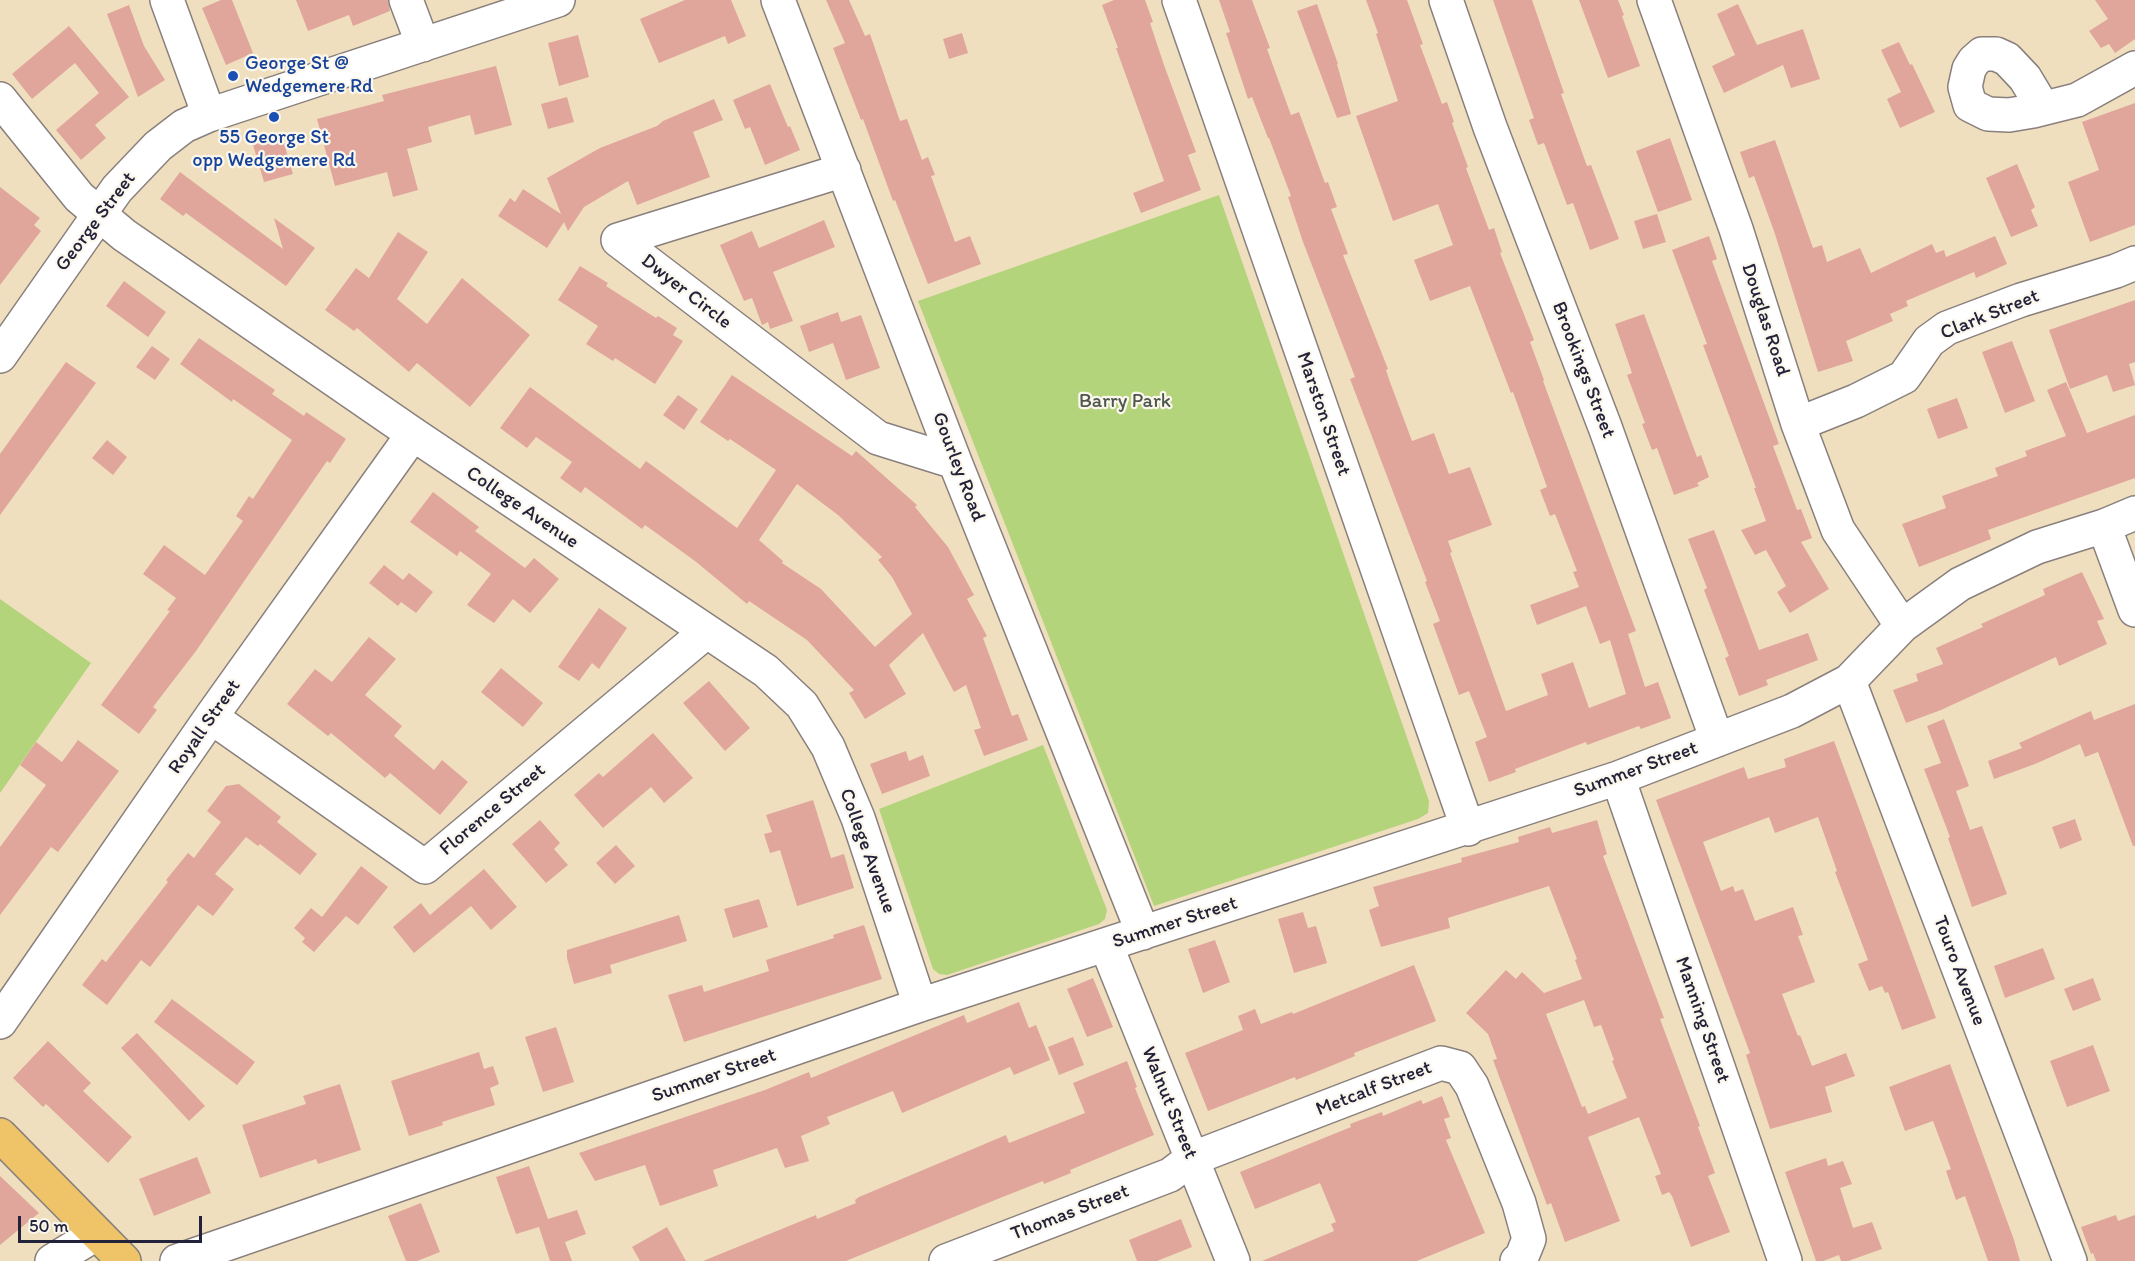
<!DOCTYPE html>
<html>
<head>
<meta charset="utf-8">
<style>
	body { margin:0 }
	#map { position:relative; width:2135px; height:1261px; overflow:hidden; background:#f0dfbf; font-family:Itim,sans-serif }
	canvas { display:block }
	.scale { position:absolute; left:18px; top:1216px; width:184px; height:27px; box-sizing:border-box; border:3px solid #22223b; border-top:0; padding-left:8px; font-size:18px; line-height:21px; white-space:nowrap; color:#22223b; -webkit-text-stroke:4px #fbf7ec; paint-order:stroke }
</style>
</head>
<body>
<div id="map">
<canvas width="2135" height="1261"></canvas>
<div class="scale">50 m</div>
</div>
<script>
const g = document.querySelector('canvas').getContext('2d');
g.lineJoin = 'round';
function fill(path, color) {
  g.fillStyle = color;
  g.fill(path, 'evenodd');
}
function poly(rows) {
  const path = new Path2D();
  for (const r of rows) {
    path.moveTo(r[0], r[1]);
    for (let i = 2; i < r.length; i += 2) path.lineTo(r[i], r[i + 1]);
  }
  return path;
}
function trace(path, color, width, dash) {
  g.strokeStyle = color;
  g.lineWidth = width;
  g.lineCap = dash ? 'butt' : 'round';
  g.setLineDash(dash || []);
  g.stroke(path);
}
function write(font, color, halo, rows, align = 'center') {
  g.font = font + ' Itim,sans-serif';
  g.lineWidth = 4.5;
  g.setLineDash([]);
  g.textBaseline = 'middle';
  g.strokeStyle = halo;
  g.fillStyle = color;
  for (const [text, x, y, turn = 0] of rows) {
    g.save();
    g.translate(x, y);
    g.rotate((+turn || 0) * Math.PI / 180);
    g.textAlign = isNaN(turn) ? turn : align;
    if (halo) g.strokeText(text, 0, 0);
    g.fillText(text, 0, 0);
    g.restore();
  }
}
const green = poly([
	[1219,195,1429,801,1428,813,1418,819,1154,906,918,301],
	[0,599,91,663,0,793],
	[1043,745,1107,910,1105,919,1099,924,947,975,939,974,933,969,879,809]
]);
const building = poly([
	[221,0,232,0,253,53,226,65,202,8],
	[296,0,388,0,390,11,353,26,349,15,308,31],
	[685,0,731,0,746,36,728,44,725,36,659,63,640,19],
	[826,0,849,0,865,36,870,34,900,121,907,119,922,160,928,157,935,175,931,176,955,242,970,236,981,264,928,284,895,200,893,201,863,119,861,120,833,48,845,43],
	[1114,0,1145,0,1153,22,1150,23,1164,65,1196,152,1188,155,1201,190,1141,213,1133,193,1164,181,1116,48,1118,48,1102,5],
	[1219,0,1252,0,1270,48,1267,49,1291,115,1299,112,1325,183,1328,182,1337,207,1331,209,1348,254,1343,255,1388,369,1386,370,1390,382,1412,441,1434,433,1449,474,1470,467,1492,525,1448,541,1452,552,1450,553,1506,711,1548,695,1541,674,1573,662,1589,708,1626,694,1610,640,1600,644,1586,606,1537,625,1530,605,1579,587,1573,572,1577,571,1555,514,1550,516,1540,490,1547,487,1513,392,1511,393,1470,286,1430,301,1414,260,1453,245,1438,204,1393,221,1356,116,1398,101,1376,34,1378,33,1366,0,1407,0,1423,44,1420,45,1442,104,1447,102,1454,122,1452,123,1468,167,1466,168,1489,230,1494,228,1502,252,1500,253,1534,340,1530,342,1544,380,1543,381,1636,631,1628,634,1645,687,1658,682,1671,718,1641,729,1639,726,1587,745,1586,742,1515,769,1516,772,1489,782,1475,742,1487,737,1469,691,1459,695,1433,624,1440,621,1425,582,1427,581,1350,379,1355,377,1303,242,1288,197,1291,196,1269,138,1268,138,1252,97,1248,99,1226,33,1230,32],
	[1493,0,1532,0,1564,93,1561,94,1587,166,1591,165,1619,239,1590,250,1573,203,1567,205,1544,143,1538,145,1529,120,1534,118],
	[1579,0,1618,0,1624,15,1622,16,1640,66,1608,78],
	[2095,0,2135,0,2135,39,2115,53,2109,44,2101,48,2089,31,2108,19],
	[1317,4,1338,64,1337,64,1351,114,1337,118,1297,11],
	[1738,4,1757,45,1803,29,1820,79,1791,88,1783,65,1724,93,1712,66,1735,55,1717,14],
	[129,5,144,46,165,80,138,97,107,14],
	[69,26,129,97,95,125,106,138,81,160,56,130,99,93,75,63,32,99,12,74],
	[962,33,968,53,949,59,943,39],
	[578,35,589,77,559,86,548,43],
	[1899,42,1910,65,1912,64,1935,112,1900,128,1887,99,1901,92,1881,50],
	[496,66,512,125,475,135,470,115,428,127,432,142,407,149,418,190,393,197,387,172,335,186,317,119,384,101,382,95],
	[770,84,788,127,790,126,800,150,765,165,750,127,745,129,733,100],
	[567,97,574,122,548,129,541,104],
	[714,99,723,120,693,132,710,177,637,205,628,181,584,207,568,231,564,222,547,248,498,216,510,198,515,202,523,189,561,214,547,178,600,148,657,126,663,121],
	[2135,103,2135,225,2090,242,2068,182,2099,170,2082,122],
	[282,136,293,174,264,182,253,145],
	[1670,138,1692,200,1658,212,1636,151],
	[1775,140,1813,248,1822,245,1827,262,1860,248,1871,273,1932,244,1936,253,1944,250,1946,257,1995,236,2007,264,1976,278,1974,272,1906,301,1908,306,1890,314,1893,321,1846,341,1853,361,1818,372,1775,234,1754,176,1749,178,1740,152],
	[2017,164,2035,207,2031,210,2038,226,2011,237,1986,178],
	[180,172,283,249,274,218,315,248,286,286,186,213,183,216,160,199],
	[0,187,40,218,34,225,41,231,0,285],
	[1657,214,1666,242,1643,249,1634,221],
	[824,220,835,247,773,272,793,321,770,329,768,322,762,325,752,298,744,301,720,245,752,231,759,248],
	[398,232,428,252,397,299,427,324,462,278,530,335,470,407,417,363,409,372,357,328,354,331,325,310,356,268,369,278],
	[1709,236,1717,259,1712,261,1779,444,1773,446,1797,510,1801,509,1812,538,1801,542,1829,589,1790,613,1777,592,1786,586,1766,550,1755,555,1741,530,1766,521,1754,488,1756,488,1703,345,1707,344,1672,250],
	[580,266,608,283,606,286,656,318,658,316,677,328,673,335,683,341,655,384,615,358,613,361,586,344,598,326,558,300],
	[124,281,166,312,148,337,106,306],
	[2135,300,2135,362,2129,364,2135,385,2113,392,2107,375,2070,389,2049,330],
	[838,312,841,322,861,315,880,368,846,380,833,343,809,352,800,326],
	[1644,314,1697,457,1701,455,1709,477,1697,483,1699,486,1674,495,1657,448,1652,450,1642,424,1645,423,1627,375,1632,373,1615,324],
	[199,338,275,390,272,394,304,416,306,412,346,439,330,463,327,461,196,651,153,707,157,710,139,734,101,705,170,611,167,610,176,598,143,574,164,545,205,575,243,521,236,516,249,496,253,499,292,440,233,399,232,402,180,364],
	[2012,341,2035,401,2005,413,1982,352],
	[152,346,170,359,155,380,136,367],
	[66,362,96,383,0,515,0,454],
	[732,375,852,456,856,451,917,505,915,507,948,547,974,595,967,599,987,636,983,638,1012,716,1018,714,1028,740,984,756,974,730,981,728,966,685,954,692,923,633,889,665,906,694,865,719,849,693,854,690,807,640,749,601,747,604,695,561,645,525,642,529,585,487,581,493,560,478,572,462,536,437,527,448,500,428,530,387,640,469,646,461,737,528,776,470,730,439,728,441,700,422],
	[797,484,838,515,882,557,878,560,892,577,912,614,875,647,821,589,782,563,783,561,759,540],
	[2066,382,2087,433,2135,415,2135,478,1988,530,1991,539,1919,567,1902,524,1946,508,1942,496,1998,476,1995,468,2027,456,2025,451,2066,436,2047,390],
	[678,395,698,409,684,430,663,415],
	[1957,398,1968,428,1938,439,1927,409],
	[107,440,127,457,113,475,92,458],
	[433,492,479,527,475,531,525,568,534,558,559,579,530,613,513,599,494,623,467,605,491,574,460,551,457,556,410,522],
	[1714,530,1759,650,1808,633,1818,660,1766,680,1768,685,1739,696,1725,658,1729,656,1704,590,1707,588,1688,539],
	[384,565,403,580,409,573,433,592,416,613,401,602,398,606,369,583],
	[2082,572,2104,619,2097,621,2107,644,2059,666,2056,657,1941,710,1906,723,1893,690,1918,681,1916,674,1943,664,1936,648,1983,627,1981,624,2045,595,2043,589],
	[599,608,627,628,599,669,592,663,579,681,558,667],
	[369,637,396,659,365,695,402,726,394,736,434,770,442,760,468,782,440,815,390,773,385,778,331,733,328,736,287,704,315,669,332,682],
	[501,668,543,703,523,727,481,692],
	[709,681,750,728,725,751,683,703],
	[2135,704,2135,846,2133,846,2098,752,2085,757,2080,744,2035,764,1994,779,1988,761,2022,748,2019,743,2091,711,2094,720],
	[1944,719,1969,786,1956,791,1970,830,1982,826,2007,894,1972,907,1948,838,1950,837,1924,769,1941,763,1927,726],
	[653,733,693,778,664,803,651,787,603,828,574,795,599,773,603,777],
	[78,740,119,771,58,852,51,847,0,915,0,847,46,785,20,765,36,742,62,762],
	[1834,741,1936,1018,1902,1030,1888,992,1885,993,1882,986,1869,991,1858,964,1868,960,1835,872,1837,871,1818,817,1775,833,1769,817,1703,842,1721,891,1733,886,1735,892,1743,889,1755,921,1793,907,1803,935,1798,936,1815,982,1782,994,1798,1036,1800,1035,1812,1066,1846,1053,1855,1076,1825,1087,1832,1112,1770,1129,1746,1055,1750,1053,1656,800,1744,767,1748,779,1786,767,1784,759],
	[906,751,909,761,923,755,930,776,882,794,870,764],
	[239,784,281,817,277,822,317,854,300,875,260,844,258,846,246,837,215,874,234,889,213,916,198,905,150,967,141,960,107,1005,82,985,102,959,106,962,168,882,166,880,188,853,194,858,221,822,207,811,226,786],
	[813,800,831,858,844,854,854,888,797,906,780,850,770,853,764,834,772,832,766,815],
	[2075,819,2082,840,2060,849,2052,827],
	[540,820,560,843,554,849,568,865,546,883,512,844],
	[1597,820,1607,854,1603,856,1664,1018,1660,1019,1700,1126,1698,1127,1715,1173,1708,1176,1730,1232,1691,1247,1672,1196,1669,1192,1662,1195,1655,1176,1661,1174,1639,1117,1588,1137,1620,1221,1565,1242,1551,1203,1547,1205,1493,1060,1497,1059,1488,1034,1466,1013,1506,970,1516,979,1522,972,1544,993,1582,979,1575,960,1577,959,1549,886,1448,918,1450,928,1381,947,1369,910,1379,906,1373,887,1462,862,1461,858,1519,842,1518,837,1550,827,1552,833],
	[1584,1000,1594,1027,1601,1025,1614,1060,1612,1061,1627,1098,1588,1114,1585,1106,1582,1107,1546,1014],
	[616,845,635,866,615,884,596,863],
	[361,866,388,887,358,925,346,916,314,952,302,942,305,938,294,928,311,908,322,917],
	[484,869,517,907,491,930,471,906,414,953,393,927,421,903,430,915],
	[759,899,768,927,733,938,724,909],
	[1303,912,1308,928,1316,926,1327,963,1294,973,1278,919],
	[679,915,687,941,610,965,612,973,574,984,567,958,567,950],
	[864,925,882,979,684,1042,668,995,702,985,704,992,769,971,766,960,834,938,833,935],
	[1215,940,1230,982,1203,993,1188,949],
	[2043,948,2055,979,2005,998,1994,966],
	[1414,965,1436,1021,1354,1053,1355,1056,1326,1068,1296,1080,1295,1077,1208,1111,1185,1053,1243,1030,1238,1016,1255,1009,1261,1024,1292,1012,1293,1014],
	[1093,978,1113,1027,1087,1037,1067,989],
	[2093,978,2101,1000,2073,1011,2064,989],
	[172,999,255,1062,237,1085,154,1022],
	[1019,1002,1029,1028,1036,1025,1050,1060,1014,1075,1010,1067,902,1113,893,1091,827,1117,830,1124,801,1136,809,1161,785,1168,777,1148,713,1170,718,1186,660,1206,645,1165,595,1181,579,1153,765,1090,809,1072,811,1078,964,1015,967,1023],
	[556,1027,574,1082,543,1092,525,1037],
	[137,1033,205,1106,189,1121,121,1048],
	[1073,1037,1084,1065,1059,1075,1048,1047],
	[48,1041,91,1083,83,1091,132,1137,108,1163,46,1104,43,1107,13,1078],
	[2093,1045,2110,1091,2067,1107,2050,1061],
	[479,1052,484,1069,493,1066,499,1084,490,1088,495,1105,442,1122,443,1125,409,1136,391,1081],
	[1127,1061,1137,1087,1135,1088,1154,1135,1070,1170,1071,1173,1044,1184,1043,1181,1000,1198,846,1261,703,1261,816,1215,817,1219,856,1203,855,1200,859,1197,1006,1135,1009,1143,1085,1113,1073,1083],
	[1950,1064,2014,1240,2020,1261,1988,1261,1965,1196,1956,1200,1946,1171,1951,1169,1933,1121,1905,1131,1889,1087],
	[340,1084,361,1150,318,1164,316,1159,260,1178,242,1125,306,1104,303,1096],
	[1442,1096,1450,1117,1444,1119,1451,1138,1446,1140,1485,1233,1417,1261,1262,1261,1334,1231,1331,1224,1336,1222,1320,1183,1255,1209,1240,1172,1351,1127,1350,1124,1382,1112,1383,1116,1421,1100,1423,1104],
	[197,1157,211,1193,154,1216,139,1179],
	[1826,1158,1828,1166,1843,1161,1852,1184,1840,1188,1853,1228,1872,1222,1882,1249,1848,1261,1841,1261,1839,1255,1823,1261,1816,1261,1785,1172],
	[529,1166,548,1219,577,1210,586,1234,565,1242,572,1261,550,1261,539,1227,516,1234,496,1177],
	[0,1176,39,1213,0,1245],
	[421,1203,440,1252,417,1261,406,1261,388,1216],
	[2116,1215,2118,1221,2135,1215,2135,1261,2096,1261,2093,1253,2091,1254,2081,1227],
	[1181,1219,1192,1247,1157,1261,1137,1261,1129,1240],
	[667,1227,686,1261,640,1261,632,1247]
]);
const minor = poly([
	[167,0,209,115],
	[406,0,423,45],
	[778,0,955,462,1143,933],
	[1179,0,1468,829],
	[1446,0,1490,127,1605,427,1717,740],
	[1654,0,1736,229,1798,424,1838,530,1902,626],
	[0,99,79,197,124,235,413,434,766,671,802,705,828,747,858,818,920,1005],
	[2043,108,2025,78,2007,59,1996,54,1982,54,1974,61,1969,69,1965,87,1970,105,1988,114,2009,115,2033,111,2077,100,2135,68],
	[844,170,618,240,878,438,955,462],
	[0,356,117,189,158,146,184,126,209,115,558,0],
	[1798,424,1856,401,1904,377,1929,341,1947,328,2021,300,2116,271,2135,263],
	[2104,526,2135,610],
	[1849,681,2070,1261],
	[211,717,425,867,706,632],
	[1618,778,1785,1261],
	[1106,945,1233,1261],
	[0,1022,211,717,413,434],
	[52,1261,96,1234],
	[177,1261,920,1005,1618,778,1792,711,1849,681,1902,626,1960,584,2037,547,2104,526,2135,513],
	[946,1261,1170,1175,1191,1159,1441,1063,1460,1068,1472,1086,1519,1203,1529,1239,1521,1259,1517,1261]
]);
const major = poly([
	[0,1135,124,1261]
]);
const markers = [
	[233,76,6,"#1a4fb4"],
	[274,117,6,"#1a4fb4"]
];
const transitNames = [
	["George St @",245,64],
	["Wedgemere Rd",245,87],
	["55 George St",274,138,"center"],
	["opp Wedgemere Rd",274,161,"center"]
];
const streetNames = [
	["George Street",96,222,-53],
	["Dwyer Circle",686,292,38],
	["Clark Street",1990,315,-22],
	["Douglas Road",1765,320,72],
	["Brookings Street",1583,370,69],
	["Marston Street",1323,414,71],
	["Gourley Road",958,467,69],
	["College Avenue",522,508,34],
	["Royall Street",205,727,-55],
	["Summer Street",1636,770,-20],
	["Florence Street",493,810,-40],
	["College Avenue",867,851,70],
	["Summer Street",1175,923,-18],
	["Touro Avenue",1959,971,69],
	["Manning Street",1702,1020,71],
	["Summer Street",714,1076,-19],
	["Metcalf Street",1374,1089,-21],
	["Walnut Street",1169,1103,68],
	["Thomas Street",1070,1213,-21]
];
const parkNames = [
	["Barry Park",1125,402]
];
fill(green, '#b3d47b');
fill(building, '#e0a69b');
trace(minor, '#89807d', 36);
trace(major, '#89807d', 36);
trace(minor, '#fff', 33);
trace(major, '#efc469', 33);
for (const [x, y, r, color] of markers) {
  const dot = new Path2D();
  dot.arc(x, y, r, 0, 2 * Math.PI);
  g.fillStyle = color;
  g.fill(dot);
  trace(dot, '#fbf7ec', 2);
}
write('20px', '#164399', '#fbf7ec', transitNames, 'left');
write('20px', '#22223b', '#fbf7ec', streetNames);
write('20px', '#4e574e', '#fbf7ec', parkNames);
</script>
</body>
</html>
